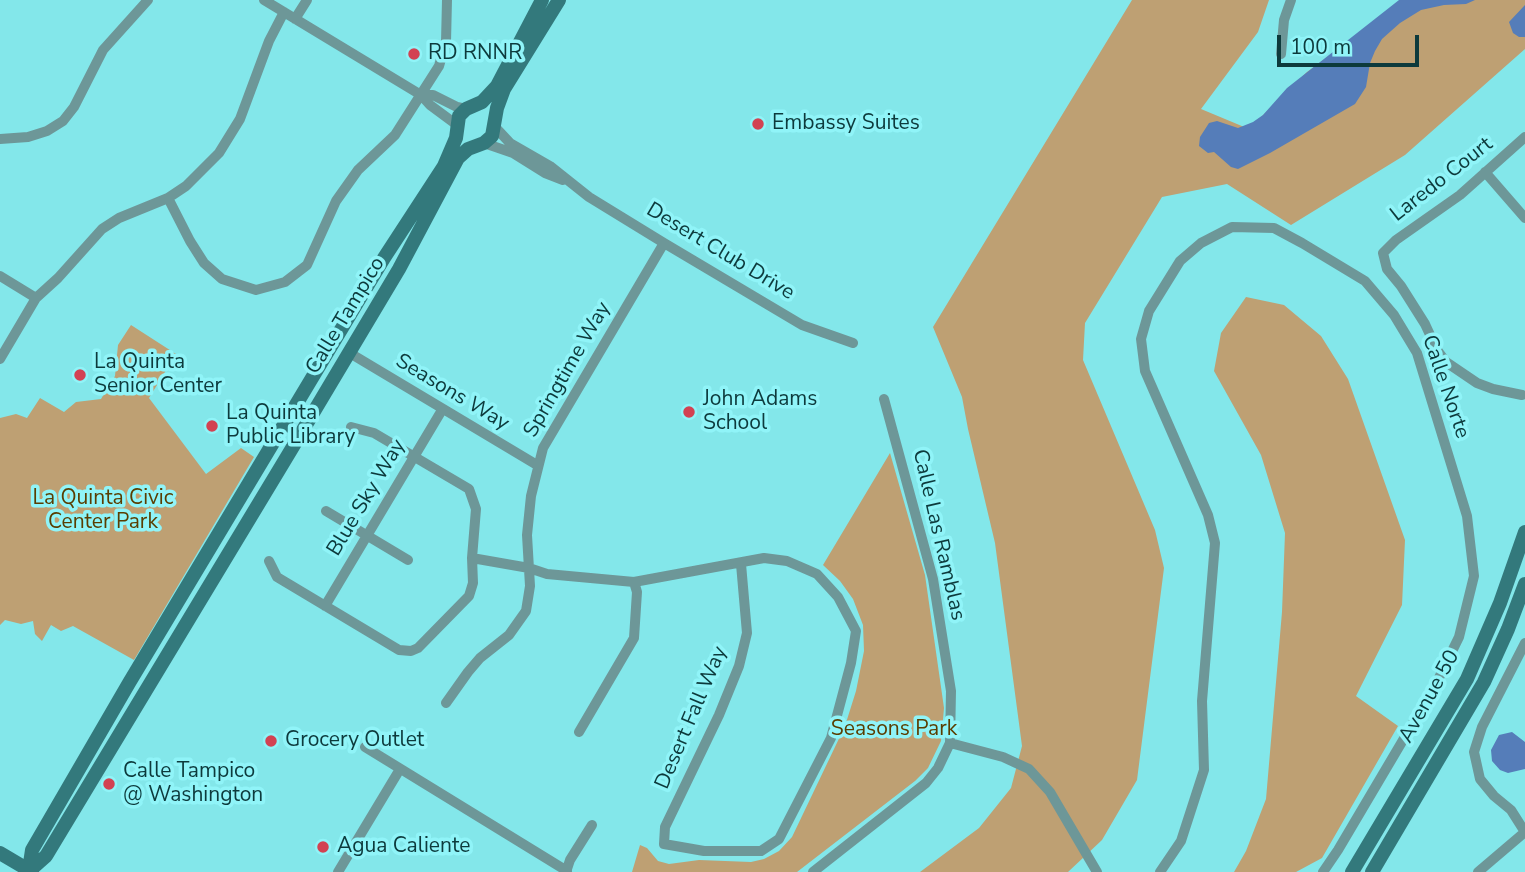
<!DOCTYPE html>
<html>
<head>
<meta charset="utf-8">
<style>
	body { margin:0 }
	#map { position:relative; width:1525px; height:872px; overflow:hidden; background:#83e7ea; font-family:"Nunito Sans",sans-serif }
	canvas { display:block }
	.scale { position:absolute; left:1277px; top:35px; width:142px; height:32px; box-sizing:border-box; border:4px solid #0d3a3c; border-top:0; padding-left:9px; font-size:21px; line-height:24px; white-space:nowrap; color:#0d3a3c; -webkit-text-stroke:5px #90f4f8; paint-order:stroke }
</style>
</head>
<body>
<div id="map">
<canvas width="1525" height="872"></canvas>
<div class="scale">100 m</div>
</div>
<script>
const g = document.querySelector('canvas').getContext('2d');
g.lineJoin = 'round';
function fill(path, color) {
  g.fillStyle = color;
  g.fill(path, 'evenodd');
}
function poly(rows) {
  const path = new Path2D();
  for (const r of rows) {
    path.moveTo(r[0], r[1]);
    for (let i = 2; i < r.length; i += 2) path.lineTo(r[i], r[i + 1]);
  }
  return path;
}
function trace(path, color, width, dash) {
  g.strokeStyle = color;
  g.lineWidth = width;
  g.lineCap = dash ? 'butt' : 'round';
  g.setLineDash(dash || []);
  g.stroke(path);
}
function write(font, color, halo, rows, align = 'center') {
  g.font = font + ' "Nunito Sans",sans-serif';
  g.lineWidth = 7;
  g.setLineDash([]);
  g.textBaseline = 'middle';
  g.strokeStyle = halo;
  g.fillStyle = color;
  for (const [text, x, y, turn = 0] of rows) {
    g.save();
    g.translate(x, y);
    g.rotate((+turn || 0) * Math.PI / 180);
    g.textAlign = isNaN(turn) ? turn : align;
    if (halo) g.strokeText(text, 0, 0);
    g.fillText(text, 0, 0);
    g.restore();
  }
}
const green = poly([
	[1132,0,1269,0,1258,32,1201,109,1249,129,1307,72,1405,0,1525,0,1525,49,1405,155,1291,225,1227,184,1162,197,1085,323,1083,360,1155,530,1164,568,1137,780,1102,840,1068,872,920,872,979,828,1011,788,1022,746,995,543,968,429,962,397,933,327],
	[1246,297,1284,305,1321,336,1348,379,1405,540,1402,605,1356,696,1398,726,1322,858,1296,872,1234,872,1246,851,1266,799,1282,612,1285,533,1261,455,1214,371,1221,333],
	[131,325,176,354,149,398,206,474,241,448,254,457,134,660,73,626,61,631,51,625,42,641,35,634,33,621,21,624,5,620,0,625,0,418,16,414,27,418,40,398,64,412,76,402,101,399,115,376,118,345],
	[890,453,925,575,944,708,941,741,928,768,915,781,797,872,632,872,640,845,647,848,658,861,669,864,699,860,751,862,764,859,779,851,792,837,845,726,856,691,864,651,863,625,853,599,840,581,823,565]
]);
const water = poly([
	[1399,0,1475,0,1466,4,1444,5,1421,10,1400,23,1382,39,1375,51,1370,63,1366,87,1355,104,1270,153,1238,169,1231,167,1214,152,1208,153,1199,146,1200,137,1209,123,1217,121,1238,128,1253,122,1263,115,1287,88],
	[1525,5,1525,37,1519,37,1513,33,1509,22],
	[1512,732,1525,742,1525,769,1508,773,1500,770,1492,761,1491,750,1499,735]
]);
const street = poly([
	[264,0,421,95,430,105,457,125],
	[295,19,307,0],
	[1281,54,1284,20,1291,0],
	[421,95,433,95,457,107,466,109],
	[495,127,510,143,550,166,589,197,664,243,802,325,853,343],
	[0,139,28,137,47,131,63,121,74,107,103,50,148,0],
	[484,143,513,153,545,173,563,180],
	[1485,172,1525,218],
	[168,198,190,241,204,263,222,279,256,290,285,282,307,265,336,201,358,170,395,135,439,66,446,42,447,0],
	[0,276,36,298],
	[348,352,537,465],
	[0,359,36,298,58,278,102,229,119,218,168,198,186,186,219,153,240,119,269,41,284,12],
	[1522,395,1493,389,1477,383,1446,362,1437,350,1425,324,1401,286,1387,269,1383,253,1396,240,1460,195,1525,137],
	[326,511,408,560],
	[472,558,529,568,547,574,634,582,764,558,787,561,817,574,838,597,856,631,851,663,831,738,779,839,761,851,704,851,664,844,665,827,719,715,739,666,747,633,741,564],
	[269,561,277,577,399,650,411,651,418,648,469,596,473,583,472,558,476,509,469,489,374,433,351,427],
	[325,606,442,410],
	[446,703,468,672,480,658,509,635,526,611,530,586,527,535,531,496,543,448,664,243],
	[579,732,634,638,637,592,634,582],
	[950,743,1003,757,1029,769,1050,792,1097,872],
	[365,747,567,871],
	[1525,832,1511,810,1494,796,1480,779,1474,752,1482,727,1525,643],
	[338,872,400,769],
	[566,872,570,860,592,825],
	[813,872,926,783,938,768,950,743,951,691,933,579,884,399],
	[1160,872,1181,841,1204,770,1202,701,1215,543,1208,515,1145,371,1141,339,1149,311,1180,261,1201,243,1232,227,1274,228,1302,243,1365,281,1394,315,1417,353,1467,516,1474,576,1459,637,1435,686,1338,850,1323,872],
	[1478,872,1525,832]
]);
const secondary = poly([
	[0,853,32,872],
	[29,870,32,850,129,683,384,258,444,166,456,138,459,116,466,109,482,102,497,86,542,0],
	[28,872,46,856,291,450,399,269,458,158,468,149,484,143,492,136,497,108,504,89,559,0],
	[1352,872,1467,679,1500,603,1525,532],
	[1372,872,1484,682,1508,629,1525,584]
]);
const markers = [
	[414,54,7,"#d24252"],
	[758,124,7,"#d24252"],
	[80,375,7,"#d24252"],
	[689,412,7,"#d24252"],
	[212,426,7,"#d24252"],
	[271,741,7,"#d24252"],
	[109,784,7,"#d24252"],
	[323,847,7,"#d24252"]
];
const poiNames = [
	["RD RNNR",428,54],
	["Embassy Suites",772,124],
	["La Quinta",94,363],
	["Senior Center",94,387],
	["John Adams",703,400],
	["School",703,424],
	["La Quinta",226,414],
	["Public Library",226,438],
	["Grocery Outlet",285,741],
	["Calle Tampico",123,772],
	["@ Washington",123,796],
	["Agua Caliente",337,847]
];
const streetNames = [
	["Laredo Court",1442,180,-38],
	["Desert Club Drive",720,252,31],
	["Calle Tampico",346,316,-59],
	["Springtime Way",568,370,-60],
	["Calle Norte",1445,387,71],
	["Seasons Way",452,393,31],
	["Blue Sky Way",367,498,-59],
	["Calle Las Ramblas",938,535,77],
	["Avenue 50",1430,697,-61],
	["Desert Fall Way",692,718,-67]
];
const parkNames = [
	["La Quinta Civic",103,499],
	["Center Park",103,523],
	["Seasons Park",894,730]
];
fill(green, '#bea073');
fill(water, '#557db9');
trace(street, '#6d9798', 10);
trace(secondary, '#33797c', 14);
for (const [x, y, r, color] of markers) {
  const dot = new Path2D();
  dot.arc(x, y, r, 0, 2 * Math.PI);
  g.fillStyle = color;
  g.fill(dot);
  trace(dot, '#90f4f8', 2.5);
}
write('21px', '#0d3a3c', '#90f4f8', poiNames, 'left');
write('21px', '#0d3a3c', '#90f4f8', streetNames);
write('21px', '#5a3d01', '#90f4f8', parkNames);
</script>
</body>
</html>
